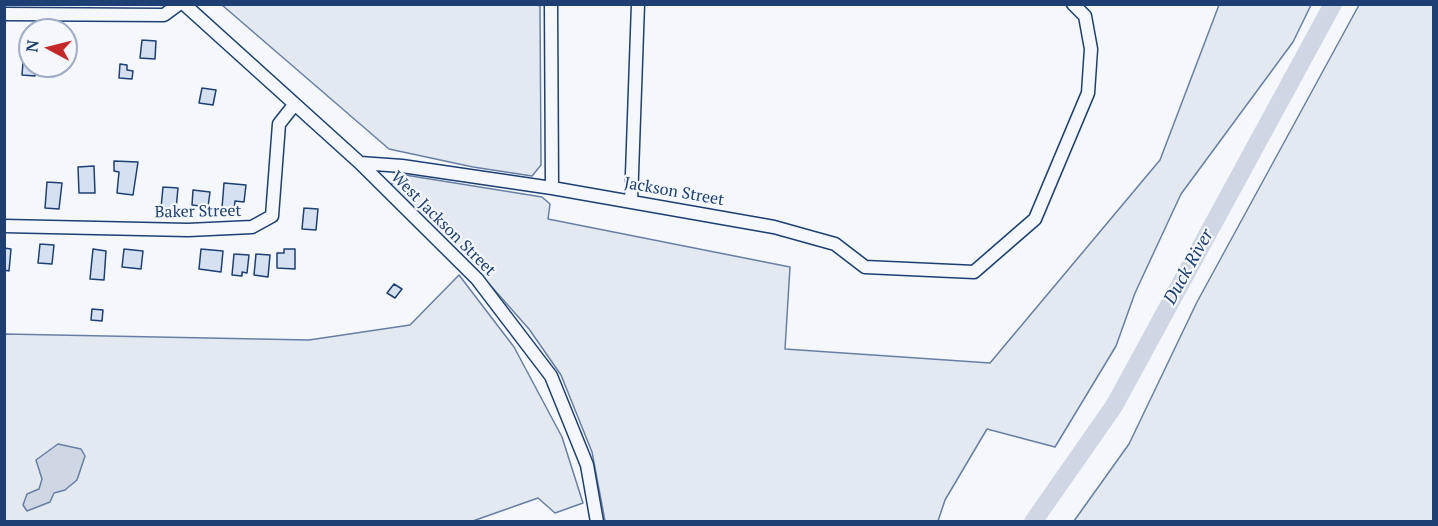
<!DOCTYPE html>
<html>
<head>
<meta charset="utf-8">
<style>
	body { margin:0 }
	#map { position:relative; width:1438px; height:526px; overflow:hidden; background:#f4f7fb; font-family:"PT Serif",serif }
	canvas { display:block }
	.frame { position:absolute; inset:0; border:6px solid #1d3f73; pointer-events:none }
	.north { position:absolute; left:18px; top:18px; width:60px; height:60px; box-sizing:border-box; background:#f4f7fb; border:2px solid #9eadc5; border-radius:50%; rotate:277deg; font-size:16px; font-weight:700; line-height:24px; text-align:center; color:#1d3f73 }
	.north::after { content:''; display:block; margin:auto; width:21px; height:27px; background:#c62828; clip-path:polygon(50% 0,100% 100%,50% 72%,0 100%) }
</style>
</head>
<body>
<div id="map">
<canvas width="1438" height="526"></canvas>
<div class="frame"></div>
<div class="north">N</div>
</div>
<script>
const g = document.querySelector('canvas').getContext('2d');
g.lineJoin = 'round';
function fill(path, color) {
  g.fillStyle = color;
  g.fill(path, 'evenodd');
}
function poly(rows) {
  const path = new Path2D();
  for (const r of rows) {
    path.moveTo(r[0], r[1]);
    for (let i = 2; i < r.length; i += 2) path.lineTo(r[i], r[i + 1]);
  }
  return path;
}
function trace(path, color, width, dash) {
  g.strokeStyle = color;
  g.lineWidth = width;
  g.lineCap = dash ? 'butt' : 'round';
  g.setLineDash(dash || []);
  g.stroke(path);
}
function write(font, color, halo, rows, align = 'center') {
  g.font = font + ' "PT Serif",serif';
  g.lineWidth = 4.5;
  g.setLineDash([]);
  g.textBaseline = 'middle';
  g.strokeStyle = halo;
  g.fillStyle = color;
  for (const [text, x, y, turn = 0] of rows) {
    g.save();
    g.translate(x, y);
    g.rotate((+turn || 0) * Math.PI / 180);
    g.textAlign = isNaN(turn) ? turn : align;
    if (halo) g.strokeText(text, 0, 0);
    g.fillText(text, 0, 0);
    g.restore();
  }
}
const green = poly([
	[533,4,540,6,541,165,532,176,473,167,389,149,222,5,533,4],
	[1219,5,1311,5,1293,42,1181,194,1135,293,1116,346,1055,447,987,429,945,500,938,521,605,521,592,452,561,375,529,329,483,277,391,186,395,176,405,175,542,197,550,204,548,219,790,267,785,349,990,363,1160,160,1219,5],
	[1359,5,1433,5,1433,521,1074,521,1129,444,1197,302,1359,5],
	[459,275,514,347,562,437,583,503,555,513,538,498,470,522,5,522,5,334,309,340,410,325,459,275]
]);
const water = poly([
	[58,444,81,449,85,456,77,480,65,490,54,493,50,502,27,511,23,505,27,494,39,489,42,479,36,460,58,444]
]);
const river = poly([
	[1033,522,1114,406,1333,4]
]);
const building = poly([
	[142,40,156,41,155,59,140,58,142,40],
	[24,49,30,50,30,66,36,66,35,76,22,75,24,49],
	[120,64,127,65,127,70,133,71,132,79,119,78,120,64],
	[202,88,216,90,213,105,199,103,202,88],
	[114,161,138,162,133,195,117,193,119,172,114,171,114,161],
	[94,166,95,193,79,193,78,167,94,166],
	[47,182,62,183,59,209,45,208,47,182],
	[224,183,246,185,244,202,235,201,234,210,222,208,224,183],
	[163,187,178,188,176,209,161,208,163,187],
	[193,190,210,192,208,207,192,205,193,190],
	[304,208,318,209,316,230,302,229,304,208],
	[40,244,54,245,52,264,38,263,40,244],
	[4,248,11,249,9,271,4,270,4,248],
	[93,249,106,251,104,280,90,279,93,249],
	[124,249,143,251,141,269,122,267,124,249],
	[201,249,223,251,221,272,199,269,201,249],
	[284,249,295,249,295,269,277,268,277,253,284,253,284,249],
	[234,254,249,255,247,273,242,272,242,276,232,275,234,254],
	[256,254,270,255,268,277,254,275,256,254],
	[394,284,402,289,395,298,387,293,394,284],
	[92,309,103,310,102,321,91,320,92,309]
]);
const minor = poly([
	[184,4,360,163,477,279,551,376,587,465,597,522],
	[551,4,552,188],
	[4,14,164,15,179,4],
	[360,163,402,166,552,188,774,227,835,244,865,267,974,272,1035,219,1088,93,1091,49,1085,16,1073,4],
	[631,202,638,4],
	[4,226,188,230,252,227,272,216,279,124,294,105]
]);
const streetNames = [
	["Jackson Street",674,192,10],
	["Baker Street",198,212,-1],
	["West Jackson Street",443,224,45]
];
const waterNames = [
	["Duck River",1189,267,-61]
];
fill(green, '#e3e9f0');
trace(green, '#687fa3', 1.5);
fill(water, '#cfd7e4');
trace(water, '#687fa3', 1.5);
trace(river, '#cfd7e4', 18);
fill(building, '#d5e0f0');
trace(building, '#1d3f73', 1.5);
trace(minor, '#1d3f73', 15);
trace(minor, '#f4f7fb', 12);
write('16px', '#1d3f73', '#f4f7fb', streetNames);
write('italic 18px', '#1d3f73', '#f4f7fb', waterNames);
</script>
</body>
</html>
